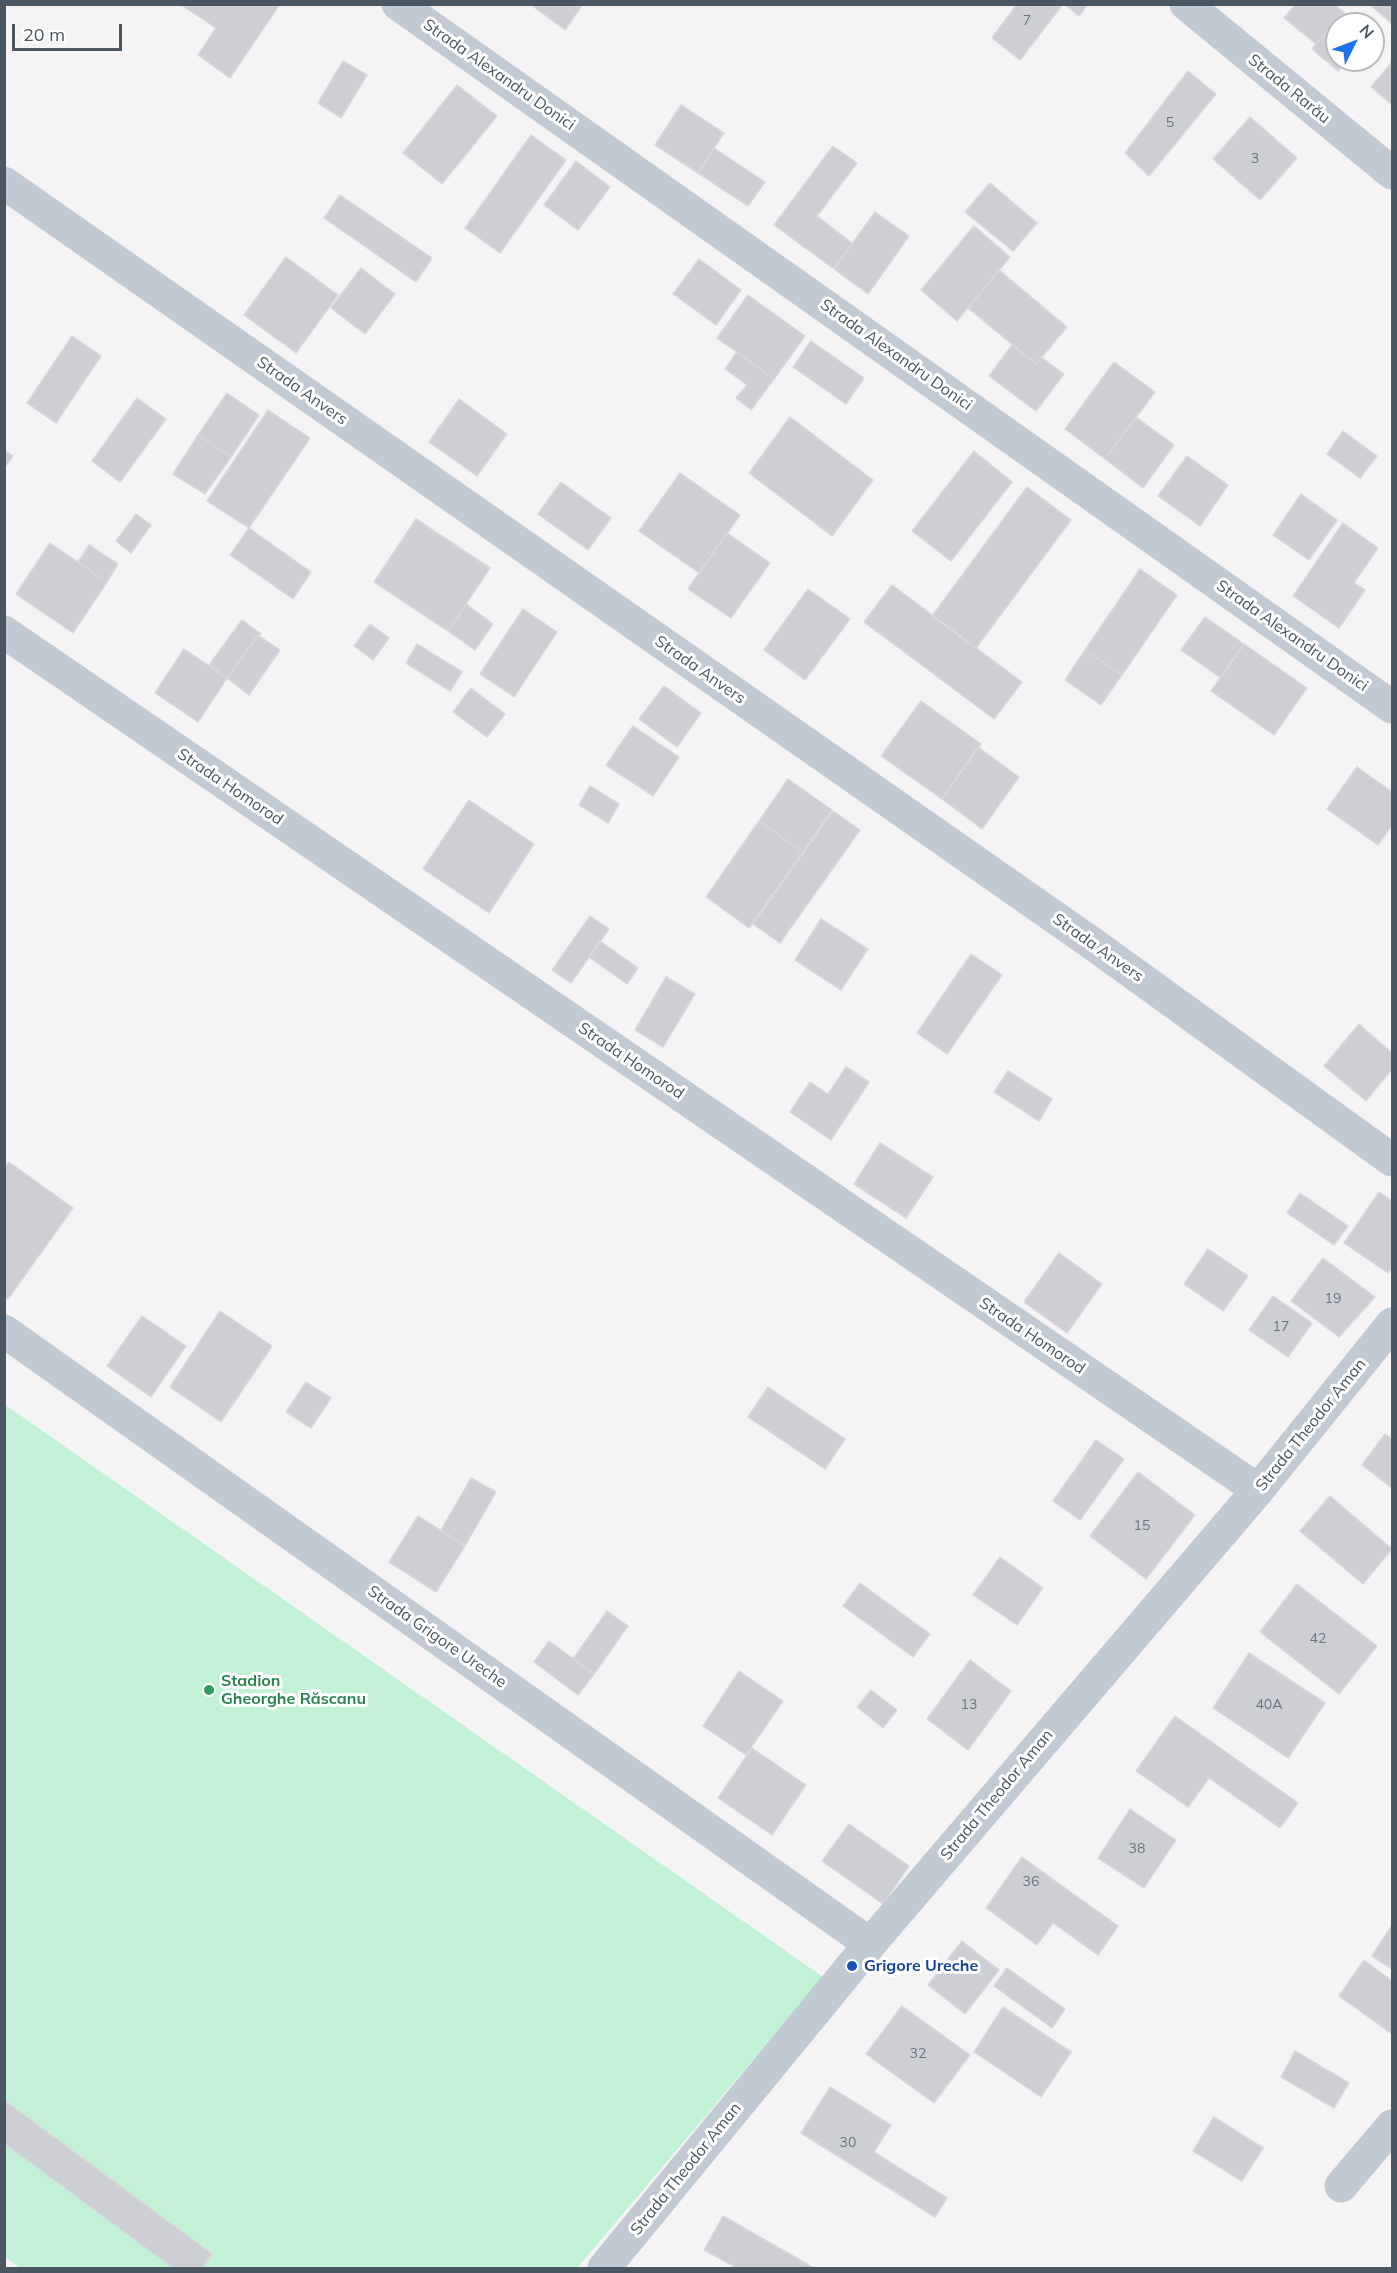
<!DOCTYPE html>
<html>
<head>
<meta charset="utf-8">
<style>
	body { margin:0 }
	#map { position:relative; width:1397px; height:2273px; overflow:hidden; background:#f5f3f3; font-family:Mulish,sans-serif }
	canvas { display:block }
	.frame { position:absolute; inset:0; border:6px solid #4a5661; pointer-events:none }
	.north { position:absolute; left:1325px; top:12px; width:60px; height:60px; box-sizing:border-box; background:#fff; border:2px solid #b7bbc0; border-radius:50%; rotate:48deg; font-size:16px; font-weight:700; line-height:24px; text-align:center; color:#4a5661 }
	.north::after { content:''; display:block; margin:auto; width:21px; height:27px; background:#1a73e8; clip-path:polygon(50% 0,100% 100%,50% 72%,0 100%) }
	.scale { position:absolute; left:12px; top:24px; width:110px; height:27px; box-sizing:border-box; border:3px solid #4a5661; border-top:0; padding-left:8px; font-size:18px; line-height:21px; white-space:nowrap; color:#4a5661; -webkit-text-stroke:4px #fff; paint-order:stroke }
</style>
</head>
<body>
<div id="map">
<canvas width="1397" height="2273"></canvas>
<div class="frame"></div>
<div class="north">N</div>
<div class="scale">20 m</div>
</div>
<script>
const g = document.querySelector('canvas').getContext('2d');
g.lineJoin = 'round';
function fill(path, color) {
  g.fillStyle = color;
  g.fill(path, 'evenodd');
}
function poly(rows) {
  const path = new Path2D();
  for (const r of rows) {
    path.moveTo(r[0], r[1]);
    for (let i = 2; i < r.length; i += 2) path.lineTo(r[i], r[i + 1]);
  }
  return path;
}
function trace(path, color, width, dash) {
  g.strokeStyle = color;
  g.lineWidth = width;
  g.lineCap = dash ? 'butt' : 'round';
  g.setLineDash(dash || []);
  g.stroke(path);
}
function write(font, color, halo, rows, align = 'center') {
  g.font = font + ' Mulish,sans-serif';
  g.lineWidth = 6;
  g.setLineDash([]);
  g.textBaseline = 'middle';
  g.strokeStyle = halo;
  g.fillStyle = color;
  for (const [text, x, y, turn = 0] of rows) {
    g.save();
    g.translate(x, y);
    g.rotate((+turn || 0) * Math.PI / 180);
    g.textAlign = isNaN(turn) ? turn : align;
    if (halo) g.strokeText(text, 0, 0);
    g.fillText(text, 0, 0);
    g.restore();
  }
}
const green = poly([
	[4,1404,823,1977,577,2268,20,2268,5,2257]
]);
const building = poly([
	[180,4,280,4,230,78,198,55,216,28,180,4],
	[530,4,583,4,565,30,530,4],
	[1017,4,1063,4,1020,60,992,38,1017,4],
	[1064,4,1088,4,1079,16,1064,4],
	[1296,4,1334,4,1343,12,1316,44,1284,18,1296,4],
	[1369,4,1392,4,1392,24,1369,4],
	[1343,12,1357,24,1337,24,1337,60,1347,60,1338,71,1312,49,1343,12],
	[343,61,367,75,341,118,318,103,343,61],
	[1392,62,1392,105,1371,87,1392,62],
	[1188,71,1216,94,1149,176,1125,153,1188,71],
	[457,85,497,116,442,184,403,153,457,85],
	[681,105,724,133,698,173,655,145,681,105],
	[1250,117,1297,158,1260,200,1213,159,1250,117],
	[531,135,566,160,500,253,465,228,531,135],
	[833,146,857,163,817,216,852,243,834,269,774,225,833,146],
	[714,148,765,182,748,206,698,173,714,148],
	[576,161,610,187,578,230,544,205,576,161],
	[990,183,1037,223,1013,251,965,212,990,183],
	[340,195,432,258,416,282,324,218,340,195],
	[875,212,909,236,868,294,834,269,875,212],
	[974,226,1010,257,957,321,921,290,974,226],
	[286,257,338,295,296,353,244,315,286,257],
	[699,259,741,290,716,325,673,294,699,259],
	[361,268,395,294,365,334,331,308,361,268],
	[999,270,1067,327,1036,364,968,308,999,270],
	[748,295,805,336,774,379,717,338,748,295],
	[72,336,101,356,56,423,27,403,72,336],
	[811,341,864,378,846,404,793,367,811,341],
	[1012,345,1036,364,1041,357,1064,374,1036,411,989,376,1012,345],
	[737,352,774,379,751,410,736,398,747,385,725,369,737,352],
	[1114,362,1155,392,1105,459,1065,429,1114,362],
	[227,393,259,415,231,457,198,435,227,393],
	[137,398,166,419,120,482,92,461,137,398],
	[459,399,507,434,477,476,429,442,459,399],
	[268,410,310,438,249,528,207,501,268,410],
	[790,417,873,480,832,536,749,473,790,417],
	[1136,417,1174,445,1143,488,1105,459,1136,417],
	[1343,431,1377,456,1360,478,1327,454,1343,431],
	[198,435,231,457,205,494,173,474,198,435],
	[4,450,13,456,4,468,4,450],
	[974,451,1012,482,951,561,912,531,974,451],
	[1187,456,1228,485,1200,526,1158,496,1187,456],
	[680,473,740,515,699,573,639,531,680,473],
	[561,482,611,518,588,550,538,514,561,482],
	[1027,487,1071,520,976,648,932,616,1027,487],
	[1301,494,1337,520,1309,560,1273,535,1301,494],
	[136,514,151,525,131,553,116,541,136,514],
	[416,519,490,568,448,631,374,582,416,519],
	[1343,523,1378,548,1354,583,1365,590,1339,628,1293,596,1343,523],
	[249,528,311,572,293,599,230,555,249,528],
	[727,533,770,563,731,618,688,589,727,533],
	[50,543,107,582,73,633,16,594,50,543],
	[89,545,118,564,107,582,78,562,89,545],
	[1140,569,1177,595,1122,675,1085,650,1140,569],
	[892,585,1022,682,994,719,864,622,892,585],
	[808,589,850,619,805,680,764,650,808,589],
	[466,604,493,624,475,650,448,631,466,604],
	[523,609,557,632,514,697,480,674,523,609],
	[1205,617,1244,644,1221,678,1181,650,1205,617],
	[242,620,261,634,258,635,227,678,209,665,242,620],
	[370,624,389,638,373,660,354,646,370,624],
	[258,635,280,650,249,695,227,678,258,635],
	[417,644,462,672,450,691,406,663,417,644],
	[1244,644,1307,688,1274,735,1211,691,1244,644],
	[184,649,227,678,198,722,155,693,184,649],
	[1085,650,1122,675,1101,705,1065,680,1085,650],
	[664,686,701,713,677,747,639,719,664,686],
	[471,688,505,714,487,737,453,712,471,688],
	[921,701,981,744,942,799,881,756,921,701],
	[633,726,679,757,653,796,606,765,633,726],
	[978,747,1019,777,982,829,942,799,978,747],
	[1357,767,1392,792,1392,825,1378,845,1327,809,1357,767],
	[788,779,832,810,803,852,759,821,788,779],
	[590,786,619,804,608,823,579,805,590,786],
	[469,800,534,844,489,913,423,869,469,800],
	[833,811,860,830,780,943,753,924,833,811],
	[759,821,803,852,749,928,706,897,759,821],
	[590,916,609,929,571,983,552,970,590,916],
	[821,919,868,949,841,990,795,960,821,919],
	[600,941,638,968,627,984,589,957,600,941],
	[971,954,1002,975,947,1054,917,1033,971,954],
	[666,977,695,994,663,1047,635,1030,666,977],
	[1359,1024,1392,1053,1392,1069,1366,1101,1324,1066,1359,1024],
	[846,1067,869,1082,831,1140,790,1112,810,1082,828,1094,846,1067],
	[1008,1071,1052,1099,1039,1121,994,1092,1008,1071],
	[880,1143,933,1177,906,1218,854,1184,880,1143],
	[9,1162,73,1208,8,1299,4,1297,4,1168,9,1162],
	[1379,1192,1392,1201,1392,1267,1388,1273,1344,1243,1379,1192],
	[1300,1193,1348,1226,1334,1245,1287,1213,1300,1193],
	[1208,1249,1248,1276,1223,1311,1184,1284,1208,1249],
	[1059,1253,1102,1284,1067,1333,1024,1302,1059,1253],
	[1323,1258,1375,1297,1339,1337,1291,1301,1323,1258],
	[1273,1296,1312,1323,1288,1357,1249,1330,1273,1296],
	[220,1311,272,1346,221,1422,170,1387,220,1311],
	[142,1316,186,1346,151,1397,107,1366,142,1316],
	[306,1382,331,1398,311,1428,286,1412,306,1382],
	[768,1387,845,1439,825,1469,748,1417,768,1387],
	[1385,1434,1392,1439,1392,1488,1362,1465,1385,1434],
	[1096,1440,1124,1459,1080,1520,1053,1501,1096,1440],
	[1138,1472,1195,1515,1146,1579,1090,1536,1138,1472],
	[471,1478,496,1492,465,1546,441,1530,471,1478],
	[1330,1496,1392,1549,1363,1584,1300,1531,1330,1496],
	[418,1516,465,1546,436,1592,389,1562,418,1516],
	[1000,1557,1043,1588,1017,1625,973,1595,1000,1557],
	[860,1583,930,1634,913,1657,843,1606,860,1583],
	[1297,1584,1377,1646,1339,1694,1260,1632,1297,1584],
	[607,1611,628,1626,594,1674,573,1659,607,1611],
	[549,1641,594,1674,578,1695,534,1662,549,1641],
	[1249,1653,1325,1703,1288,1758,1213,1708,1249,1653],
	[970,1660,1011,1691,968,1750,927,1719,970,1660],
	[739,1671,783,1701,746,1755,703,1726,739,1671],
	[871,1690,897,1710,883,1728,857,1707,871,1690],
	[1175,1716,1298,1803,1280,1828,1209,1778,1188,1807,1136,1771,1175,1716],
	[752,1748,806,1785,772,1835,718,1798,752,1748],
	[1130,1809,1176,1840,1144,1888,1098,1858,1130,1809],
	[849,1824,909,1866,883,1904,822,1861,849,1824],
	[1022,1857,1118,1926,1098,1955,1053,1923,1037,1945,986,1908,1022,1857],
	[1392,1925,1392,1969,1372,1956,1392,1925],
	[962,1941,999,1970,965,2014,928,1985,962,1941],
	[1364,1960,1392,1981,1392,2034,1339,1996,1364,1960],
	[1007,1968,1065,2009,1052,2028,994,1986,1007,1968],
	[902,2006,970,2055,934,2103,866,2054,902,2006],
	[1003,2007,1071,2052,1041,2097,974,2052,1003,2007],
	[1295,2051,1349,2083,1334,2108,1281,2077,1295,2051],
	[830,2087,891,2125,874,2152,947,2198,935,2217,801,2133,830,2087],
	[4,2100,212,2254,202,2268,173,2268,4,2143,4,2100],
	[1214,2117,1263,2148,1242,2181,1193,2151,1214,2117],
	[723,2216,814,2268,737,2268,704,2250,723,2216]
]);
const minor = poly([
	[398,4,1392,707],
	[1186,4,1392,173],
	[4,183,1093,944,1392,1160],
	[4,632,1258,1490],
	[4,1331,870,1944],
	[1341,2186,1392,2126],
	[604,2268,870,1944,1258,1490,1392,1324]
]);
const markers = [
	[209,1690,6,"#2e9e5b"],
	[852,1966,6,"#1a4fb4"]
];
const numberNames = [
	["7",1027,21],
	["5",1170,123],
	["3",1255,159],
	["19",1333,1299],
	["17",1281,1327],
	["15",1142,1526],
	["42",1318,1639],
	["13",969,1705],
	["40A",1269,1705],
	["38",1137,1849],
	["36",1031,1882],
	["32",918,2054],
	["30",848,2143]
];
const streetNames = [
	["Strada Alexandru Donici",499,75,35],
	["Strada Rarău",1289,89,39],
	["Strada Alexandru Donici",896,355,35],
	["Strada Anvers",302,391,35],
	["Strada Alexandru Donici",1292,636,35],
	["Strada Anvers",700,670,35],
	["Strada Homorod",230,787,34],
	["Strada Anvers",1098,948,35],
	["Strada Homorod",631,1061,34],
	["Strada Homorod",1032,1336,34],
	["Strada Theodor Aman",1311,1425,-51],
	["Strada Grigore Ureche",437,1637,35],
	["Strada Theodor Aman",997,1795,-50],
	["Strada Theodor Aman",686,2169,-51]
];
const leisureNames = [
	["Stadion",221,1681],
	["Gheorghe Răscanu",221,1699]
];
const transitNames = [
	["Grigore Ureche",864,1966]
];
fill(green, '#c3f1d5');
fill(building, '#cdcfd5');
trace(building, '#d7d9de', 1.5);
trace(minor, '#c1cad2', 33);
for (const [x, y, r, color] of markers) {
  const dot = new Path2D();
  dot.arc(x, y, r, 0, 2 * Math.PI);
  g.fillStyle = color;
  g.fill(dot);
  trace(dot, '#fff', 2);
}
write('14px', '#6b747e', null, numberNames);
write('16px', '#4a5661', '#fff', streetNames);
write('bold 16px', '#27864d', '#fff', leisureNames, 'left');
write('bold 16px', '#164399', '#fff', transitNames, 'left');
</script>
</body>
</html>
